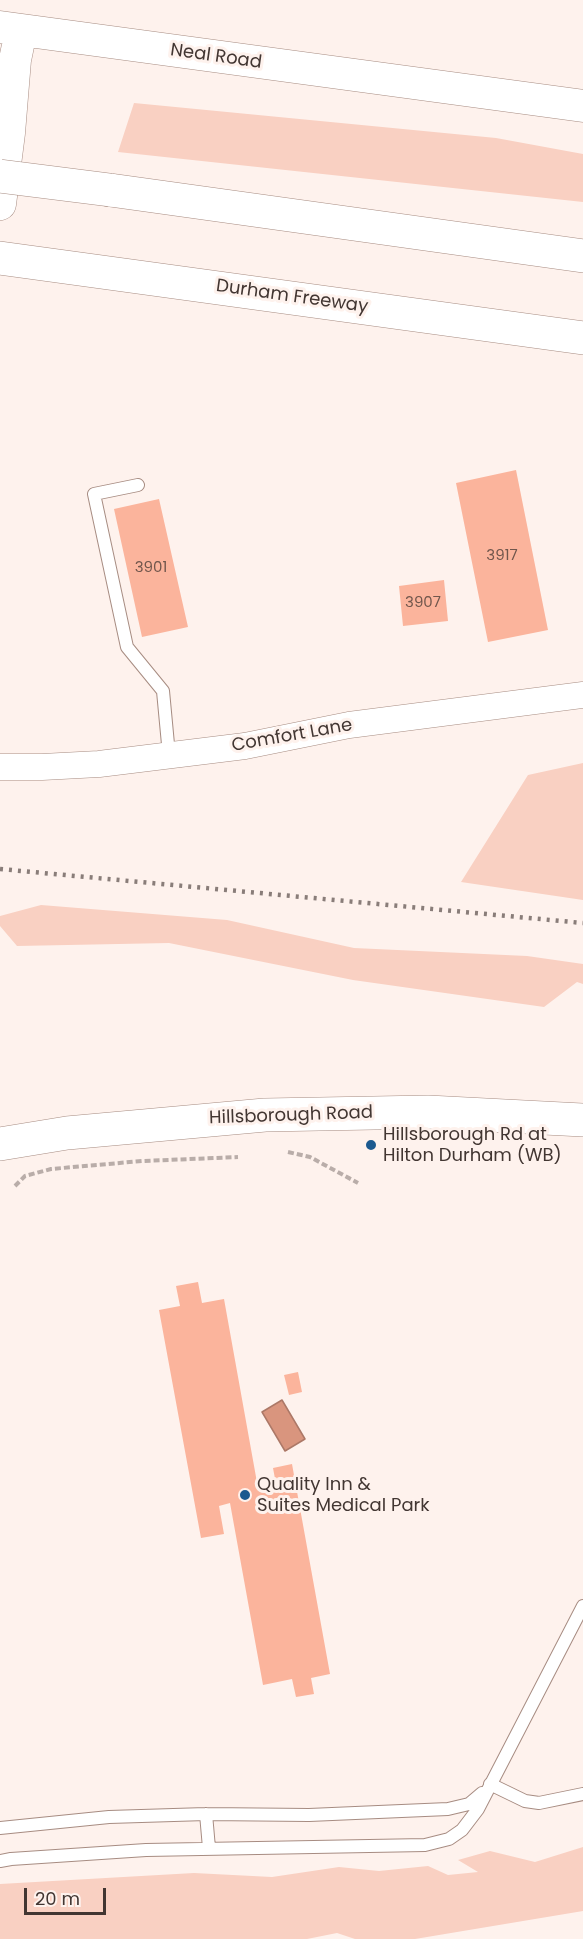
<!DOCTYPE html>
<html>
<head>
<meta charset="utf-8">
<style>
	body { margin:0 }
	#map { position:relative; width:583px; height:1939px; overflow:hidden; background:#fef2ed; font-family:Poppins,sans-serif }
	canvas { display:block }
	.scale { position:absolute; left:24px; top:1888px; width:82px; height:27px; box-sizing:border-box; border:3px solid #423632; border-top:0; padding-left:8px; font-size:18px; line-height:21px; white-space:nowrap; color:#423632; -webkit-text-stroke:4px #fef2ed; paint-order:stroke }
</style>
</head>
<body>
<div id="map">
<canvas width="583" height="1939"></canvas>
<div class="scale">20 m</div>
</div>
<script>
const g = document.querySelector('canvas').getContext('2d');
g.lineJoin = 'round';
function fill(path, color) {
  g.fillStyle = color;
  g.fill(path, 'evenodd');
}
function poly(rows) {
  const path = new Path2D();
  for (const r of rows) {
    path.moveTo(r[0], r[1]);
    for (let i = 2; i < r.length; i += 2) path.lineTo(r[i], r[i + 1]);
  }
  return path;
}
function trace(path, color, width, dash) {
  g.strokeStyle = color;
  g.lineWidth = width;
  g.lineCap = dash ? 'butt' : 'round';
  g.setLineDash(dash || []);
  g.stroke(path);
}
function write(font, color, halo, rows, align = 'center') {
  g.font = font + ' Poppins,sans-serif';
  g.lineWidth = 6;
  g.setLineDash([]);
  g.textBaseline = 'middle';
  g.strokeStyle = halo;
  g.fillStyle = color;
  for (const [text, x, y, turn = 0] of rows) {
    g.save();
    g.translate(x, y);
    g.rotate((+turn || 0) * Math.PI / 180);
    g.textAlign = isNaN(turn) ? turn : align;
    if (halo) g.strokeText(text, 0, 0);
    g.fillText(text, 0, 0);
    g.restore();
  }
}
const green = poly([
	[134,103,496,138,583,154,583,202,118,152],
	[583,763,583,900,461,882,528,775],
	[41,905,227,920,354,948,527,956,583,964,583,984,577,982,544,1007,353,980,169,943,17,946,0,926,0,916],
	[583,1847,583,1911,415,1939,355,1939,337,1933,307,1939,0,1939,0,1884,194,1873,272,1877,339,1867,379,1871,428,1866,448,1875,478,1872,458,1860,490,1851,535,1862]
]);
const water = poly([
	[282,1400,305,1439,285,1451,262,1412,282,1400]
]);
const building = poly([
	[516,470,548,630,488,642,456,483],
	[159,499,188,627,142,637,114,509],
	[444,580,448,621,403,626,399,586],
	[198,1282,202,1303,224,1299,258,1488,276,1484,273,1468,292,1464,330,1674,311,1678,314,1694,296,1697,292,1679,263,1685,230,1503,219,1506,224,1534,201,1538,159,1310,180,1306,176,1286],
	[298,1372,302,1392,289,1395,284,1375]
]);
const path = poly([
	[288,1152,310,1157,358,1183],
	[15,1186,25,1176,51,1169,142,1161,238,1157]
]);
const service = poly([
	[138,485,94,494,127,647,163,691,169,755],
	[490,1784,525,1801,539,1803,583,1794],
	[206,1814,209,1848],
	[0,1828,109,1817,206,1814,309,1815,448,1809,469,1804,482,1793],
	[0,1861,11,1859,146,1850,425,1845,449,1839,462,1830,478,1809,583,1606]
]);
const minor = poly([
	[0,767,42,767,99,764,245,746,349,725,583,695]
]);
const tertiary = poly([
	[0,27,583,106],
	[0,204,9,133,15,60,21,31]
]);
const primary = poly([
	[0,1144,67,1133,265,1115,428,1112,583,1120]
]);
const motorway = poly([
	[110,190,583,256],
	[0,258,583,338]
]);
const rail = poly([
	[0,869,583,923]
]);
const motorwayBridge = poly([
	[0,176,110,190]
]);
const markers = [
	[371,1145,6,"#1b598f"],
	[245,1495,6,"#1b598f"]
];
const numberNames = [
	["3917",502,556],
	["3901",151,568],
	["3907",423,603]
];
const streetNames = [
	["Neal Road",216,57,8],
	["Durham Freeway",292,297,8],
	["Comfort Lane",292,736,-10],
	["Hillsborough Road",291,1116,-2]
];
const poiNames = [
	["Hillsborough Rd at",383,1135],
	["Hilton Durham (WB)",383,1156],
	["Quality Inn &",257,1485],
	["Suites Medical Park",257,1506]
];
fill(green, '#f9d0c2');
fill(water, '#d9957e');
trace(water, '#ac7867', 1.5);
fill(building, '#fbb49c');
trace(service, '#a78c82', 14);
trace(minor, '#a78c82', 27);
trace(tertiary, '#a78c82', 33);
trace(primary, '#a78c82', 34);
trace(motorway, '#a78c82', 34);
trace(path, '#b9ada9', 4, [6, 3]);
trace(service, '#fff', 12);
trace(minor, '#fff', 26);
trace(tertiary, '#fff', 32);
trace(primary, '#fff', 33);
trace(motorway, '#fff', 33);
trace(rail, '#897d79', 4.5, [3, 6]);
trace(motorwayBridge, '#a78c82', 34, []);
trace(motorwayBridge, '#fff', 33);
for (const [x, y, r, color] of markers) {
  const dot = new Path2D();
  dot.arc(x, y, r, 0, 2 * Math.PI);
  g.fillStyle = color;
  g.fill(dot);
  trace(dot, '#fef2ed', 2);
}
write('15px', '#70564c', null, numberNames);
write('18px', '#423632', '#fef2ed', streetNames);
write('18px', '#423632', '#fef2ed', poiNames, 'left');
</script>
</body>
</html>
